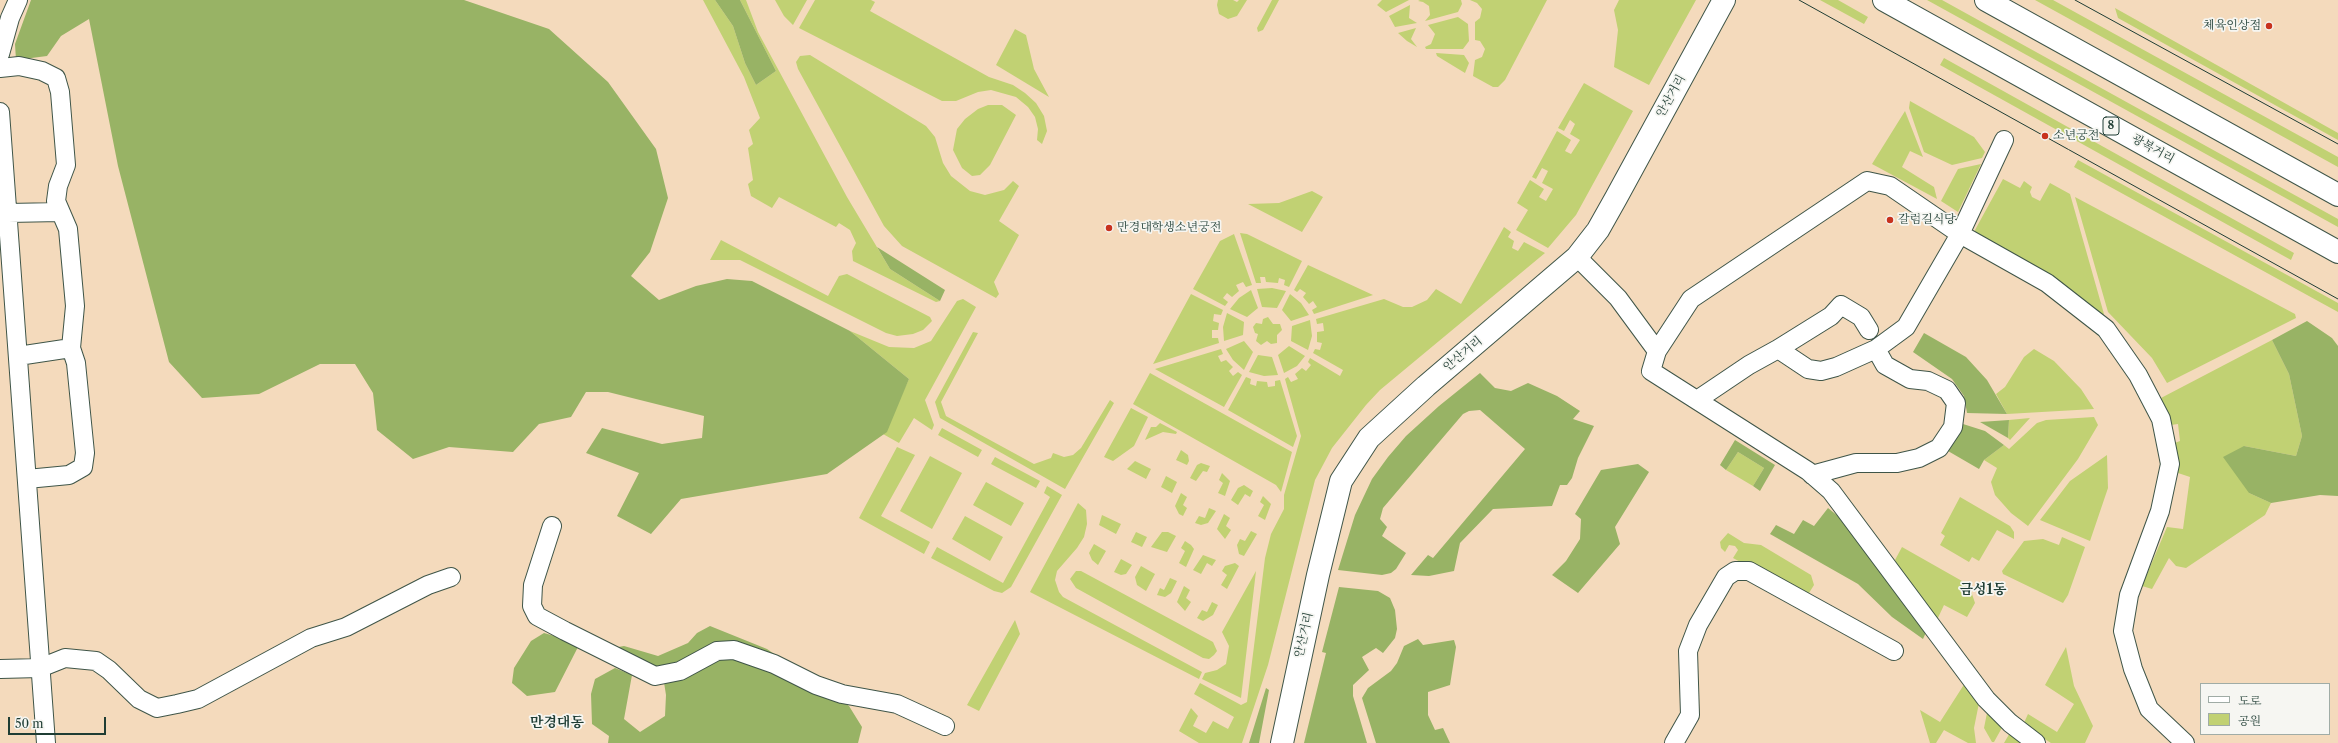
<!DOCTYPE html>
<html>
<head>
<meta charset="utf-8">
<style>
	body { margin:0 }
	#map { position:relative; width:2338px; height:743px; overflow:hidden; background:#f4dabc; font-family:"Libre Caslon Text","Noto Serif KR",serif }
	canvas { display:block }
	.legend { position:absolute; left:2200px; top:683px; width:130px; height:52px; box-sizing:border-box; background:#f6f6f2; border:1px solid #a0aca6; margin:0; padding:5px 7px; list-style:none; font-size:12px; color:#1f3d34 }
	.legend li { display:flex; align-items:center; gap:8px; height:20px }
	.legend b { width:20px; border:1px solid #a0aca6 }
	.scale { position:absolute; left:8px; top:717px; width:98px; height:18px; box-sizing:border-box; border:2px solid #1f3d34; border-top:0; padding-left:5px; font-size:12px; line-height:14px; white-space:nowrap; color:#1f3d34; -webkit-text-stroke:3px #f6f6f2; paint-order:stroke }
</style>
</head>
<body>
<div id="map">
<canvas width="2338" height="743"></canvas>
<ul class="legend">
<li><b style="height:5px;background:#fff"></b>도로</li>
<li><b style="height:11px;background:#c1d173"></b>공원</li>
</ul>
<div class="scale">50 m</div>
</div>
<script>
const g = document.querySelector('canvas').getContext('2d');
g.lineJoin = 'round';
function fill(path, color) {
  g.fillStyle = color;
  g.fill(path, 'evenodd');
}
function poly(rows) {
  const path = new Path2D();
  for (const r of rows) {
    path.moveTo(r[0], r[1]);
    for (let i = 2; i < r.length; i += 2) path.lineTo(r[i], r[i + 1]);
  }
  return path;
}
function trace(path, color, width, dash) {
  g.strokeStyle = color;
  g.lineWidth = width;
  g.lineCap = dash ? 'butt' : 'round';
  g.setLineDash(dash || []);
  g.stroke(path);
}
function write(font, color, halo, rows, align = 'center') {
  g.font = font + ' "Libre Caslon Text","Noto Serif KR",serif';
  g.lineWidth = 3.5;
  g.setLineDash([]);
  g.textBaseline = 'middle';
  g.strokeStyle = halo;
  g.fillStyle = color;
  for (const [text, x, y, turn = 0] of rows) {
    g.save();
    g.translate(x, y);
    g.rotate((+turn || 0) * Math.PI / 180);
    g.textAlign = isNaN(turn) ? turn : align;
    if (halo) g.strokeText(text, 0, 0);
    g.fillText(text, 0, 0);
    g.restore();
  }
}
const green = poly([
	[703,0,715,0,733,26,745,63,756,85,776,71,740,0,746,0,758,32,847,197,890,269,940,301,936,302,853,261,852,251,856,243,850,230,839,223,836,227,779,197,772,208,751,196,748,184,753,180,748,148,753,144,749,130,760,118,744,77],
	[775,0,807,0,793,25,784,16],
	[815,0,871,0,875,2,870,11,989,77,1013,85,1025,93,1036,103,1044,116,1047,131,1042,144,1037,140,1038,129,1035,117,1028,107,1016,97,991,90,978,92,956,101,942,101,799,28],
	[1218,0,1233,0,1237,2,1239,0,1247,0,1237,16,1228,19,1219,14,1217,5],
	[1272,0,1279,0,1263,30,1258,32,1257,28],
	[1382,0,1409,0,1386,12,1377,5],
	[1420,0,1461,0,1462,4,1458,12,1425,21,1430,15,1429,6,1423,2,1418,1],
	[1470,0,1547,0,1505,80,1498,87,1493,87,1473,76,1475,60,1482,57,1485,49,1480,41,1475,40,1475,22,1480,18,1482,9,1477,3],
	[1619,0,1696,0,1649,85,1614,67,1618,30,1614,10],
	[1820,0,1838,0,1868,17,1864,24],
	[1927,0,1942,0,2338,219,2338,227],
	[2035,0,2053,0,2338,157,2338,167],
	[1410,5,1409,18,1417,23,1395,27,1389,16],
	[2115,8,2338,133,2338,140,2118,18],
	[1458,17,1468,24,1469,41,1463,49,1426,49,1425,47,1431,44,1435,34,1428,25],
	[1416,28,1411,39,1417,47,1407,41,1398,33],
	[1015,29,1026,35,1034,69,1049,97,996,65],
	[1436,53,1464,55,1469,63,1465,73,1437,56],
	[810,55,926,126,935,137,943,163,951,176,970,191,985,195,1004,190,1013,181,1019,186,999,221,1019,235,994,282,999,294,996,298,902,246,884,226,798,69,796,62,800,56],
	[1944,58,2294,253,2291,260,1940,65],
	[1584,83,1633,111,1576,215,1548,248,1516,230,1528,210,1517,203,1530,180,1544,189,1539,197,1546,201,1553,189,1542,183,1548,171,1542,168,1536,179,1532,177,1557,131,1571,140,1565,151,1571,154,1580,140,1570,134,1575,124,1570,120,1564,131,1558,128],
	[1910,101,1974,137,1985,152,1982,158,1952,165,1924,152,1909,108],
	[988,105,1002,105,1016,115,990,165,980,175,972,176,962,168,953,150,957,129,965,119,978,109],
	[1905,111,1923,157,1910,151,1902,167,1934,187,1937,199,1872,164],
	[2078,160,2338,303,2338,312,2074,167],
	[1981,164,1958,212,1941,201,1958,169],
	[2003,179,2020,188,2024,181,2032,187,2030,192,2032,197,2040,201,2050,183,2070,194,2104,314,2099,316,1976,238,1975,230],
	[1312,191,1323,197,1302,232,1248,204,1279,203],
	[2075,197,2295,314,2296,318,2167,383,2152,358,2108,312],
	[1504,227,1511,232,1508,237,1514,241,1512,248,1518,251,1524,242,1545,253,1380,390,1366,405,1332,448,1315,480,1268,665,1242,743,1199,743,1179,731,1191,708,1198,716,1193,726,1206,733,1213,721,1228,729,1234,717,1194,694,1200,683,1241,705,1247,702,1265,558,1271,534,1284,509,1284,495,1301,436,1285,379,1288,377,1291,382,1298,379,1295,374,1302,368,1306,371,1311,365,1308,362,1310,358,1340,376,1343,370,1313,353,1315,349,1320,350,1322,343,1317,342,1317,332,1324,331,1323,323,1317,324,1316,319,1384,299,1403,307,1412,307,1427,300,1436,289,1461,304],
	[1240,233,1247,234,1302,261,1289,287,1284,285,1285,280,1279,278,1278,283,1266,282,1265,277,1260,277,1261,283,1256,283],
	[1234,234,1252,285,1246,287,1243,282,1236,285,1239,291,1232,297,1227,293,1223,298,1228,302,1225,306,1193,289,1220,241],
	[721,240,828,296,839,276,847,274,930,317,932,321,923,330,913,334,897,336,886,333,740,260,710,260],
	[1308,265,1373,295,1314,314,1312,310,1317,307,1313,301,1309,304,1303,297,1306,293,1300,289,1297,292,1294,290],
	[1272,288,1286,291,1277,308,1262,307,1257,289],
	[1251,290,1258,308,1247,317,1230,309,1239,298],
	[1191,294,1223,310,1221,315,1214,314,1213,321,1219,323,1218,330,1212,330,1212,338,1218,338,1219,343,1153,364],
	[1290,294,1301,303,1309,315,1291,321,1282,310],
	[963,299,976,307,925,400,934,425,932,430,914,418,899,443,883,434,909,379,850,331,889,347,914,348,931,341,957,301],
	[1227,313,1244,322,1243,335,1224,341,1223,327],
	[1268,317,1273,324,1280,324,1282,330,1277,335,1277,343,1271,344,1267,341,1261,345,1256,341,1258,334,1255,333,1253,327,1256,323,1262,324,1263,319],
	[1310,320,1312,336,1308,350,1291,341,1292,326],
	[973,332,978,333,941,402,946,416,1034,464,1051,458,1053,453,1064,457,1073,455,1081,448,1110,400,1114,403,1065,489,940,418,935,402],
	[2272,340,2289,374,2302,436,2296,456,2244,446,2249,493,2271,503,2265,515,2186,568,2176,566,2169,558,2152,589,2142,586,2167,527,2183,529,2190,477,2175,472,2172,444,2180,441,2178,424,2171,425,2161,398],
	[1244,341,1253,352,1244,370,1233,360,1226,349],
	[1289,346,1305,356,1297,366,1284,373,1278,355],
	[1221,349,1223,354,1218,356,1221,362,1226,360,1233,367,1229,371,1233,376,1238,372,1242,375,1224,407,1155,369],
	[2034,349,2054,361,2081,389,2094,409,2007,414,1996,394,2005,387,2024,357],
	[1258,355,1272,357,1278,375,1264,376,1249,372],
	[1150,373,1292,452,1281,492,1276,485,1133,404],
	[1246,377,1251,379,1250,384,1256,386,1257,381,1267,382,1268,387,1275,386,1275,381,1280,380,1297,436,1293,447,1228,410],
	[1131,408,1148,417,1134,446,1113,461,1104,457],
	[2094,417,2098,425,2078,459,2028,526,2011,513,1995,495,1991,482,1997,468,1984,460,2004,445,2009,449,2037,423,2046,420],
	[2030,418,2010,440,2008,438,2009,420],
	[1160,423,1177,432,1176,434,1163,432,1145,440,1151,427,1156,427],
	[942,428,982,450,978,457,938,435],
	[897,447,915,455,881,516,930,542,924,554,859,518],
	[1181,450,1188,455,1189,461,1187,465,1176,460],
	[1738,452,1764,468,1753,486,1726,470],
	[2107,455,2108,488,2090,541,2040,520,2070,481],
	[930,456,962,473,932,529,900,511],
	[995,457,1040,481,1036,488,991,464],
	[1135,461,1151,469,1146,479,1127,469],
	[1201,463,1210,466,1207,472,1203,471,1196,481,1190,478,1197,465],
	[1222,473,1230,481,1225,496,1218,493,1223,483,1219,480],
	[1166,476,1177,482,1172,493,1161,487],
	[986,482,1024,503,1011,526,973,505],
	[1244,485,1253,491,1250,497,1245,494,1238,505,1231,500,1238,488],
	[1047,486,1062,495,1011,587,1002,593,994,591,931,558,937,547,1003,583,1050,497,1044,493],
	[1181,493,1187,497,1183,505,1187,508,1183,516,1179,514,1175,506],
	[1263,496,1271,504,1265,520,1258,516,1264,505,1260,502],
	[1960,497,2010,526,2014,532,2014,539,1997,530,1979,561,1972,557,1969,562,1940,545,1945,536,1941,533],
	[1078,503,1086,510,1087,524,1084,537,1077,548,1057,571,1055,580,1059,592,1063,597,1202,672,1199,679,1030,592],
	[1209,508,1216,511,1208,523,1201,525,1195,523,1199,516,1205,518],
	[1224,514,1230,518,1226,526,1231,530,1225,539,1217,529],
	[1102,515,1121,524,1116,534,1099,525],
	[965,516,1003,537,990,561,952,539],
	[1251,531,1257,534,1244,556,1239,554,1237,545,1240,539,1245,541],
	[1136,532,1147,537,1142,547,1131,542],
	[1162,532,1168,532,1176,536,1167,552,1151,547],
	[1728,533,1744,543,1761,545,1811,575,1814,585,1809,593,1803,596,1733,558,1738,550,1735,546,1729,545,1725,552,1721,548,1720,542],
	[2062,537,2085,547,2068,595,2063,603,2003,574,2002,571,2024,541,2043,539,2059,545],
	[1185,541,1191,545,1194,549,1186,567,1179,563,1185,551,1181,548],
	[1094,544,1106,551,1098,565,1092,560,1089,553],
	[1902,547,1962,581,1971,591,1975,603,1967,617,1944,605,1937,620,1898,567,1895,560],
	[1203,555,1216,560,1212,566,1207,563,1201,574,1193,570],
	[1121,559,1132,565,1126,574,1121,575,1114,572],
	[1235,563,1239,566,1227,589,1221,585,1227,575,1222,571,1225,566],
	[1141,566,1155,574,1146,591,1137,585,1135,577],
	[1076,571,1081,571,1213,642,1217,651,1214,655,1209,659,1203,658,1076,588,1070,579],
	[1256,571,1241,698,1202,679,1205,673,1217,670,1226,664,1229,646,1222,632],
	[1170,578,1177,581,1171,593,1165,597,1157,595,1160,588,1164,590],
	[1184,586,1190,590,1186,598,1191,602,1185,611,1177,602],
	[1212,602,1218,605,1213,615,1203,621,1197,618,1202,610,1207,612],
	[1015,620,1020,634,979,711,967,705],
	[2066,647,2074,686,2093,726,2085,743,2051,743,2023,725,2028,714,2057,732,2074,704,2045,685],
	[1965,683,1979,703,1974,728,1976,743,1968,743,1944,730,1936,743,1930,743,1920,710,1940,722],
	[1988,708,2004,724,1994,742,1992,742,1984,728],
	[2011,731,2026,743,2004,743]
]);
const forest = poly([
	[31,0,464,0,549,29,608,82,656,149,668,198,650,252,631,276,659,300,696,286,727,279,752,281,850,331,909,379,887,432,827,474,681,499,651,534,617,516,639,473,586,453,602,428,662,444,702,438,704,416,608,392,586,392,571,417,539,424,513,452,449,447,413,459,377,430,373,393,355,364,320,364,259,394,202,398,169,362,118,166,89,19,61,36,47,56,16,60,15,44],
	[715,0,740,0,776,71,756,85,745,63,733,26],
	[877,247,945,290,940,301,890,269],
	[2307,321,2332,338,2338,346,2338,496,2320,495,2271,503,2249,493,2223,457,2244,446,2296,456,2302,436,2289,374,2272,340],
	[1924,333,1966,357,1987,380,2007,414,1967,413,1964,396,1952,379,1913,352],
	[1480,373,1495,388,1511,391,1528,383,1557,396,1580,411,1573,419,1594,426,1578,458,1572,478,1567,485,1560,485,1552,506,1493,509,1460,543,1454,571,1429,576,1411,575,1428,555,1433,558,1525,449,1480,410,1469,411,1463,414,1383,508,1380,519,1387,527,1382,536,1406,553,1396,569,1391,573,1382,575,1338,570,1355,515,1372,479,1388,457,1406,436,1439,406],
	[2009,420,2008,438,1980,422],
	[1963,424,1985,431,2004,445,1984,460,1979,469,1948,451],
	[1735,440,1775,465,1760,491,1753,486,1764,468,1738,452,1726,470,1720,465],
	[1638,464,1649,472,1615,527,1620,544,1578,593,1552,575,1566,561,1580,539,1581,519,1575,514,1601,470],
	[1828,508,1850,526,1928,628,1923,639,1892,617,1858,584,1770,534,1776,525,1794,534,1803,520,1814,526],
	[1339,587,1378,591,1390,598,1395,610,1397,629,1395,638,1383,653,1376,648,1362,657,1369,670,1353,685,1353,696,1367,743,1304,743,1326,653,1322,652],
	[710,626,767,649,849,706,862,727,858,743,608,743,609,736,592,724,591,694,595,679,615,668,632,675,624,719,640,732,665,716,666,695,663,676,613,648,624,646,658,656,688,643,697,633],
	[544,633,565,639,578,647,555,692,527,696,512,683,514,668,531,641],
	[1418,639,1423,645,1454,640,1456,647,1450,685,1428,692,1428,715,1435,730,1443,728,1450,743,1376,743,1362,698,1368,688,1391,671,1397,663,1404,646],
	[1266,688,1269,690,1259,743,1249,743]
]);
const minor = poly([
	[0,54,10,18,18,0],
	[0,68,19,66,42,71,56,78,60,92,66,165,58,186,56,201,68,229,75,306,71,348,76,363,85,453,83,467,69,475,27,479],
	[0,112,46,743],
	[2004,140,1960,234,2047,283,2106,329,2138,375,2161,419,2170,464,2160,511,2129,595,2123,631,2133,669,2149,709,2185,743],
	[8,213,60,212],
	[1577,257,1618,298,1657,351,1651,371,1808,471,1831,491,1986,699,2010,723,2036,743],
	[1778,349,1831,316,1841,305,1861,317,1869,330],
	[1657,351,1691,299,1867,181,1890,186,1960,234,1906,327,1876,349],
	[18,356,71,348],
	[1697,400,1749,365,1778,349,1808,369,1821,371,1836,367,1876,349,1885,365,1910,379,1928,381,1947,390,1956,403,1953,427,1939,448,1919,458,1897,463,1856,463,1812,475],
	[552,526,533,585,532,606,537,616,565,631,655,676,680,671,717,651,734,650,774,664,816,685,842,694,897,704,945,726],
	[0,669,40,668,65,658,96,661,109,670,139,699,157,708,177,704,198,699,311,638,346,627,428,585,451,577],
	[1674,743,1690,715,1688,651,1698,625,1726,577,1735,571,1749,571,1894,651]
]);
const major = poly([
	[1282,743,1318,575,1341,481,1369,438,1426,386,1577,257,1598,230,1616,198,1724,0]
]);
const highway = poly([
	[1884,0,2338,252],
	[1986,0,2338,195]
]);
const tram = poly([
	[1799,0,2338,299],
	[2075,0,2338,144]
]);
const markers = [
	[2269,26,4,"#c8321e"],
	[2045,136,4,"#c8321e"],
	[1890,220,4,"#c8321e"],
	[1109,228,4,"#c8321e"]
];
const shields = [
	[2111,126,16]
];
const shieldNames = [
	["8",2111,126]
];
const poiNames = [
	["체육인상점",2261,26,"right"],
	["소년궁전",2053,136],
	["갈럼길식당",1898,220],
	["만경대학생소년궁전",1117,228]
];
const streetNames = [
	["안산거리",1671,96,-61],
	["광복거리",2153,149,29],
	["안산거리",1463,354,-40],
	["안산거리",1304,635,-77]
];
const quarterNames = [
	["금성1동",1983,590],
	["만경대동",557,723]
];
fill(green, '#c1d173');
fill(forest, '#98b365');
trace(minor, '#3f5548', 20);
trace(major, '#3f5548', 24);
trace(highway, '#3f5548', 24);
trace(minor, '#fff', 18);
trace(major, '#fff', 22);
trace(highway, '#fff', 22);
trace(tram, '#1f3d34', 1);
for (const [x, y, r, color] of markers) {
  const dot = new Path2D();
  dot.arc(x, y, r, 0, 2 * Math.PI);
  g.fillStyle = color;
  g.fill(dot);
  trace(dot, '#f6f6f2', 1.5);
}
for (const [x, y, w] of shields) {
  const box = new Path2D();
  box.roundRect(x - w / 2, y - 9, w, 18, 3);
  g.fillStyle = '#f6f6f2';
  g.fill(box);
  trace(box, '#1f3d34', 1);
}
write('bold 11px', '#1f3d34', null, shieldNames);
write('12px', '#1f3d34', '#f6f6f2', poiNames, 'left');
write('12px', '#1f3d34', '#f6f6f2', streetNames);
write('bold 14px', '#1f3d34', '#f6f6f2', quarterNames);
</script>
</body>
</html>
